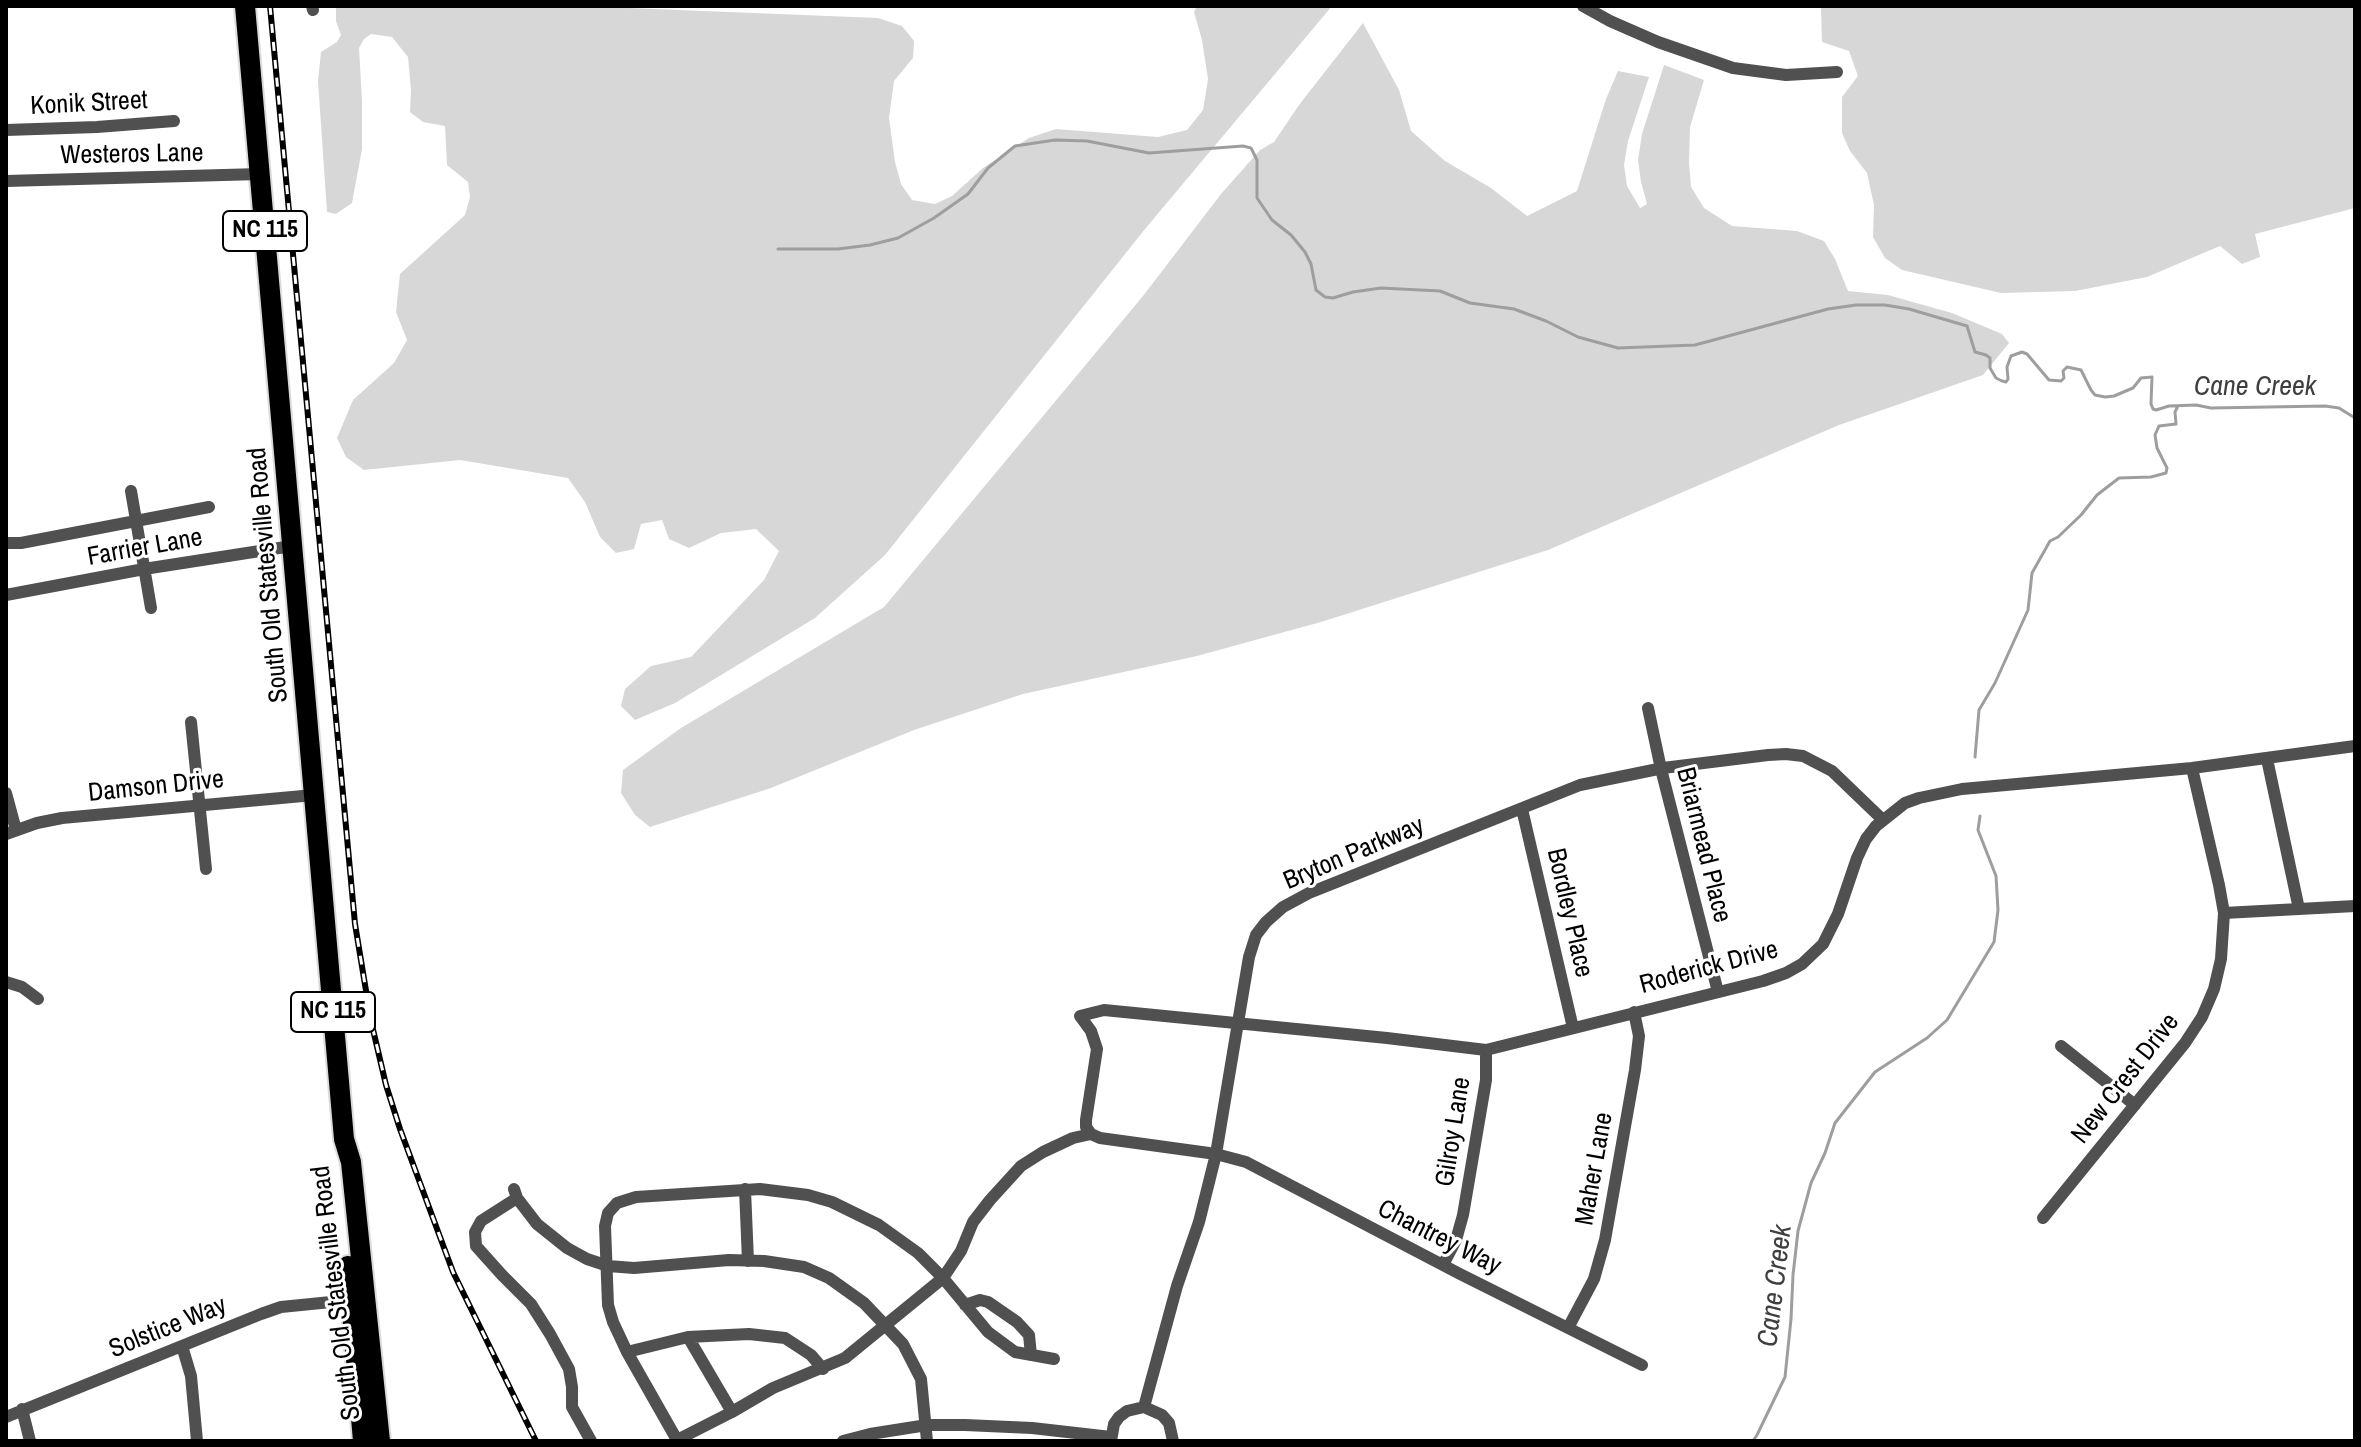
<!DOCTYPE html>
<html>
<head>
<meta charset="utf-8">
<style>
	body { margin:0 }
	#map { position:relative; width:2361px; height:1447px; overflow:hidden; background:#fff; font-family:"Archivo Narrow",sans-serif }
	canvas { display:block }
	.frame { position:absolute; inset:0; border:8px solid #000; pointer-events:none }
</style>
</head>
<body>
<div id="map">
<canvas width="2361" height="1447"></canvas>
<div class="frame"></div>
</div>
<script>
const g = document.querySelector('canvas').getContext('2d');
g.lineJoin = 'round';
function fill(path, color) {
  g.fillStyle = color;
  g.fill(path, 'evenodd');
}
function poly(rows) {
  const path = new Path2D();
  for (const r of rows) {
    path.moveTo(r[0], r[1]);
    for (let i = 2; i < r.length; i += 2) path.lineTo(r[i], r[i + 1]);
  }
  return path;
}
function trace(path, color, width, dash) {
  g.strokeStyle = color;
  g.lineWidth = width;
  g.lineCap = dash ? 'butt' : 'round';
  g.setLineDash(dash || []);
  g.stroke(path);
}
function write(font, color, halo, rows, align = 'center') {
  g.font = font + ' "Archivo Narrow",sans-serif';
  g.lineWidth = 6;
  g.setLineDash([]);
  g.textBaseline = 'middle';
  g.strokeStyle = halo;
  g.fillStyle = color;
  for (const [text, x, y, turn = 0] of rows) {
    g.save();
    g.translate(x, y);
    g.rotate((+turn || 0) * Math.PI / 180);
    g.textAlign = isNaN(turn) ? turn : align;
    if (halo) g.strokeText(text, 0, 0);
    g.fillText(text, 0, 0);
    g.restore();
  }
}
const green = poly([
	[336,6,579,6,878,18,902,26,914,41,913,58,894,81,889,118,895,162,901,184,912,200,935,204,952,196,983,168,1029,138,1056,129,1158,137,1187,130,1203,110,1208,79,1202,40,1194,12,1197,6,1332,6,1145,229,885,555,815,618,675,703,635,720,621,706,625,689,651,666,691,657,764,580,779,551,756,529,721,533,689,548,669,539,662,520,641,524,634,549,616,553,600,537,585,502,568,478,460,460,364,470,346,457,337,438,353,400,394,363,407,340,396,312,400,274,465,215,470,197,468,182,447,165,445,126,423,122,410,112,411,90,408,57,392,37,371,34,364,39,359,48,362,101,362,149,352,203,336,214,327,212,318,81,321,52,337,42,341,35,336,21],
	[1821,6,2355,6,2355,208,2255,234,2260,257,2242,264,2220,246,2147,277,2075,291,2001,293,1902,270,1885,258,1873,237,1874,205,1867,173,1850,151,1842,133,1842,97,1858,76,1849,51,1822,42],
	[1363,23,1399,90,1411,131,1445,161,1491,188,1527,216,1577,191,1606,99,1618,71,1649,77,1628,141,1624,165,1627,186,1640,208,1647,204,1641,182,1638,160,1642,134,1664,65,1704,80,1690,127,1689,163,1691,187,1704,208,1732,226,1797,231,1824,241,1835,259,1848,291,1888,295,1952,313,2002,334,2009,343,1983,375,1839,425,1548,550,1321,622,1197,656,1023,694,914,730,771,788,650,827,635,815,621,793,623,770,681,728,884,607,1143,296,1221,194,1260,150,1274,142,1299,105]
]);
const stream = poly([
	[778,249,838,249,870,245,898,238,934,218,968,194,988,168,1015,146,1055,140,1087,141,1149,153,1243,146,1251,148,1257,160,1257,198,1272,220,1291,235,1305,252,1311,264,1316,290,1325,297,1333,298,1353,292,1381,288,1440,291,1470,303,1514,309,1546,321,1578,337,1618,348,1695,345,1828,309,1856,305,1885,305,1909,309,1967,326,1975,352,1986,355,1990,358,1990,368,1996,378,2002,381,2006,382,2008,379,2007,367,2011,356,2022,352,2027,354,2049,380,2061,381,2064,378,2063,371,2067,367,2081,370,2091,390,2095,395,2105,397,2114,396,2133,388,2141,378,2152,377,2151,404,2153,409,2156,410,2169,406,2196,405,2211,408,2325,406,2339,408,2355,418],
	[1975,757,1979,710,1995,683,2028,610,2032,573,2050,541,2058,537,2081,515,2097,495,2119,478,2151,477,2166,473,2167,468,2157,448,2155,435,2159,426,2176,424,2175,412,2178,406],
	[1753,1441,1757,1435,1785,1377,1791,1319,1793,1275,1798,1231,1811,1183,1825,1153,1835,1123,1875,1072,1927,1038,1947,1020,1994,942,1998,910,1996,876,1978,830,1980,816]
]);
const minor = poly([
	[312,6,313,10],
	[1583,6,1610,21,1658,42,1733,68,1786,75,1837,72],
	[6,130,97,127,174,121],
	[6,181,260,174],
	[131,491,151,608],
	[6,543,21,543,209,507],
	[6,595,144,569,292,546],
	[1648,708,1661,769,1718,992],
	[191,722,206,869],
	[2267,759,2299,909],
	[6,793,16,830],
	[1522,809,1573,1028],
	[6,834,37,823,62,818,314,795],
	[2224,913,2355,906],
	[6,982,22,987,38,999],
	[2061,1046,2135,1105],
	[514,1189,517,1198,537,1224,567,1248,587,1259,608,1266,634,1268,729,1260,764,1261,804,1267,829,1278,864,1303,903,1344,921,1379,927,1441],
	[745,1189,748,1261],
	[517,1198,481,1221,475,1232,476,1246,502,1275,531,1304,550,1334,569,1369,572,1387,572,1407,591,1441],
	[2043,1218,2185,1043,2202,1017,2214,989,2221,959,2224,913,2219,885,2192,768],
	[1443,1265,1456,1240,1463,1215,1486,1080,1486,1050],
	[965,1305,980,1300,988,1302,1017,1322,1029,1335,1031,1355],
	[1568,1328,1594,1279,1605,1240,1635,1070,1639,1036,1634,1012],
	[688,1337,732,1412],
	[182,1346,191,1376,197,1441],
	[627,1352,688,1337,749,1334,785,1338,811,1355,823,1369],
	[1642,1365,1460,1274,1246,1162,1216,1154,1100,1138,1091,1134,1086,1127,1086,1120,1097,1049,1091,1031,1080,1016,1104,1010,1387,1038,1486,1050,1763,981,1786,973,1802,964,1823,944,1838,914,1857,858,1866,839,1876,826,1905,803,1919,798,1962,789,2192,768,2355,746],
	[1144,1407,1177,1286,1199,1222,1216,1154,1249,957,1256,935,1266,922,1283,907,1309,893,1580,785,1663,768,1768,755,1786,754,1803,756,1832,771,1883,820],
	[22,1409,30,1441],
	[6,1417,261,1314,281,1307,351,1300],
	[677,1440,627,1352,613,1322,608,1305,605,1226,608,1213,617,1203,636,1197,760,1189,808,1195,832,1202,879,1225,918,1253,943,1278,988,1332,1015,1352,1054,1359],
	[675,1441,732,1412,773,1388,845,1358,943,1278,961,1251,973,1222,990,1200,1021,1166,1043,1152,1073,1138,1091,1134],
	[843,1441,870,1434,927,1425,965,1425,1032,1428,1111,1437],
	[1111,1441,1114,1424,1119,1417,1127,1411,1144,1407,1162,1415,1169,1423,1173,1441]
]);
const primary = poly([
	[245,6,344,1139,351,1162,380,1441],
	[348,1266,363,1441]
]);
const rail = poly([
	[270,6,355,924,371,1021,386,1085,400,1129,453,1272,536,1441]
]);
const shields = [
	[265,231,84],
	[333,1012,84]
];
const shieldNames = [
	["NC 115",265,231],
	["NC 115",333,1012]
];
const streetNames = [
	["Konik Street",89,104,-3],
	["Westeros Lane",132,155,-1],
	["Farrier Lane",145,548,-10],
	["South Old Statesville Road",269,575,-95],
	["Damson Drive",156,787,-6],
	["Briarmead Place",1703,845,76],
	["Bryton Parkway",1354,854,-23],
	["Bordley Place",1569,913,77],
	["Roderick Drive",1709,968,-15],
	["New Crest Drive",2126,1079,-52],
	["Gilroy Lane",1454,1132,-81],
	["Maher Lane",1595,1169,-80],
	["Chantrey Way",1439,1238,27],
	["South Old Statesville Road",337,1293,-97],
	["Solstice Way",168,1328,-22]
];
const waterNames = [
	["Cane Creek",2255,387],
	["Cane Creek",1776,1286,-83]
];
fill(green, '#d7d7d7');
trace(stream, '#9e9e9e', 3);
trace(primary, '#dbdbdb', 24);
trace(minor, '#505050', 12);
trace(primary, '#000', 20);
trace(rail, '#000', 6);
trace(rail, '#fff', 3, [9]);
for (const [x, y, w] of shields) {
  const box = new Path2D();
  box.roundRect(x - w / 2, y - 20, w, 40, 6);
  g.fillStyle = '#fff';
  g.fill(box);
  trace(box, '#000', 2);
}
write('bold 24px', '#000', null, shieldNames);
write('26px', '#000', '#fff', streetNames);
write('italic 28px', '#3f3f3f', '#fff', waterNames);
</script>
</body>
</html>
